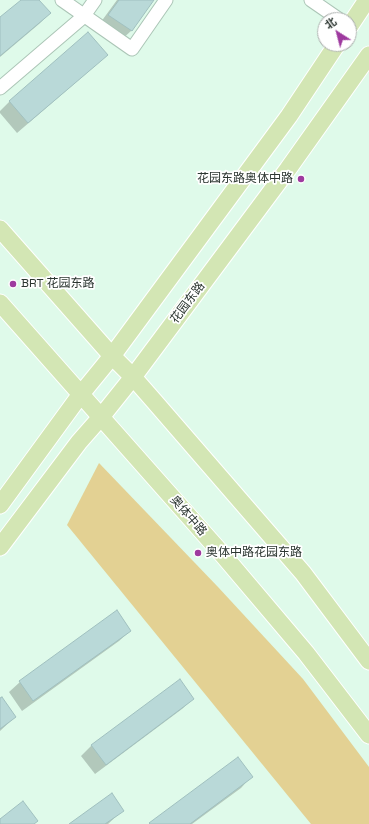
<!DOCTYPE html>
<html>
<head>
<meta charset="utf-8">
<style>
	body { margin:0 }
	#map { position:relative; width:369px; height:824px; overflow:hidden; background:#dffaea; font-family:"Space Grotesk","Noto Sans SC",sans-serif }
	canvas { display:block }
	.north { position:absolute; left:317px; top:12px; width:40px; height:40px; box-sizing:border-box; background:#fff; border:1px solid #abafad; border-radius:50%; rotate:324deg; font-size:11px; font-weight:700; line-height:16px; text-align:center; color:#2c3631 }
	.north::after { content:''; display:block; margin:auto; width:14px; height:18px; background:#9e3a9f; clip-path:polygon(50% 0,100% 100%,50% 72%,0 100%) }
</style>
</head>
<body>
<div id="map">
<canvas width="369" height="824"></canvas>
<div class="north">北</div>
</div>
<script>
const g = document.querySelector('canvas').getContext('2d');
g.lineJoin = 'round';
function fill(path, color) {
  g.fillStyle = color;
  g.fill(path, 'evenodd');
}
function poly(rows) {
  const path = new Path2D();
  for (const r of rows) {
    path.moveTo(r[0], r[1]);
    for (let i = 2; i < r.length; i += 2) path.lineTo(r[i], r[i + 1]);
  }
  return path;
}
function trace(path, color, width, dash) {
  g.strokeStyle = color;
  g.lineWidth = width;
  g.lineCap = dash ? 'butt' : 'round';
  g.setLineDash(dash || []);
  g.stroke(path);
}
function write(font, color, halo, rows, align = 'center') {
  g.font = font + ' "Space Grotesk","Noto Sans SC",sans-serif';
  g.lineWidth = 3.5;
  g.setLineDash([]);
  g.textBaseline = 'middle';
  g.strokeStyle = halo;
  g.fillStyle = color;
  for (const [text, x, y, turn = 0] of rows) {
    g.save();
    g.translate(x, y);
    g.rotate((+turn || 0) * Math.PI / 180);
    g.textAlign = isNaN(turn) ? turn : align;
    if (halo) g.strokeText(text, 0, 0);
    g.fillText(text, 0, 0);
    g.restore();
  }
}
const green = poly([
	[99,463,218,587,303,679,369,767,369,824,311,824,67,525]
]);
const shadow = poly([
	[22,0,37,0,50,13,39,24,0,57,0,19],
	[117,0,153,0,131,31,120,41,98,26],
	[96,65,17,133,0,113,0,111,10,101],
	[130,631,119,641,22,711,9,692,20,682],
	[193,699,182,709,95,774,81,756,92,745],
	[0,700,15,717,0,731],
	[238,759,251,777,241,788,192,824,150,824],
	[123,810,108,824,71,824]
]);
const building = poly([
	[21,0,39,0,51,13,0,56,0,17,21,0],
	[119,0,154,0,132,31,108,15,119,0],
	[88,32,108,55,28,123,9,101,88,32],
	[117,610,131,631,33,701,19,681,117,610],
	[180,679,194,699,106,765,91,745,180,679],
	[2,697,16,717,0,729,0,698,2,697],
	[238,757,253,777,190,824,150,824,149,823,238,757],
	[112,793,124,811,105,824,69,824,112,793],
	[23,801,38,821,34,824,0,824,0,819,23,801]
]);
const minor = poly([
	[62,0,132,49,166,0],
	[311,0,340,20],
	[0,88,83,17,95,0]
]);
const major = poly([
	[349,27,367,0],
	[0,229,112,356,133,377,154,401,303,573,369,661],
	[0,303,223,555,306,653,369,735],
	[0,505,81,394,112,356,289,116,337,44],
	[0,547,79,442,101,417,133,377,288,169,369,55]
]);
const markers = [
	[301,179,4,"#9e3a9f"],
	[13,284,4,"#9e3a9f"],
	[198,553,4,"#9e3a9f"]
];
const poiNames = [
	["花园东路奥体中路",293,179,"right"],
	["BRT 花园东路",21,284],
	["奥体中路花园东路",206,553]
];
const streetNames = [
	["花园东路",188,303,-53],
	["奥体中路",188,516,49]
];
fill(green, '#e3d193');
fill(shadow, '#0003');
fill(building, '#b9d9d8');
trace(building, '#a0c0bf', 1);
trace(minor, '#abc5b6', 15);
trace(major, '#fff', 19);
trace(minor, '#fff', 13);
trace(major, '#d3e6b4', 17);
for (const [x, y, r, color] of markers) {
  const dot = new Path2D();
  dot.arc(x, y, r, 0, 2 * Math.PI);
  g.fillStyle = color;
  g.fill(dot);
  trace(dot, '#fff', 1.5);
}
write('12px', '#2c3631', '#fff', poiNames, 'left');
write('12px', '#2c3631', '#fff', streetNames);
</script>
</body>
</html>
